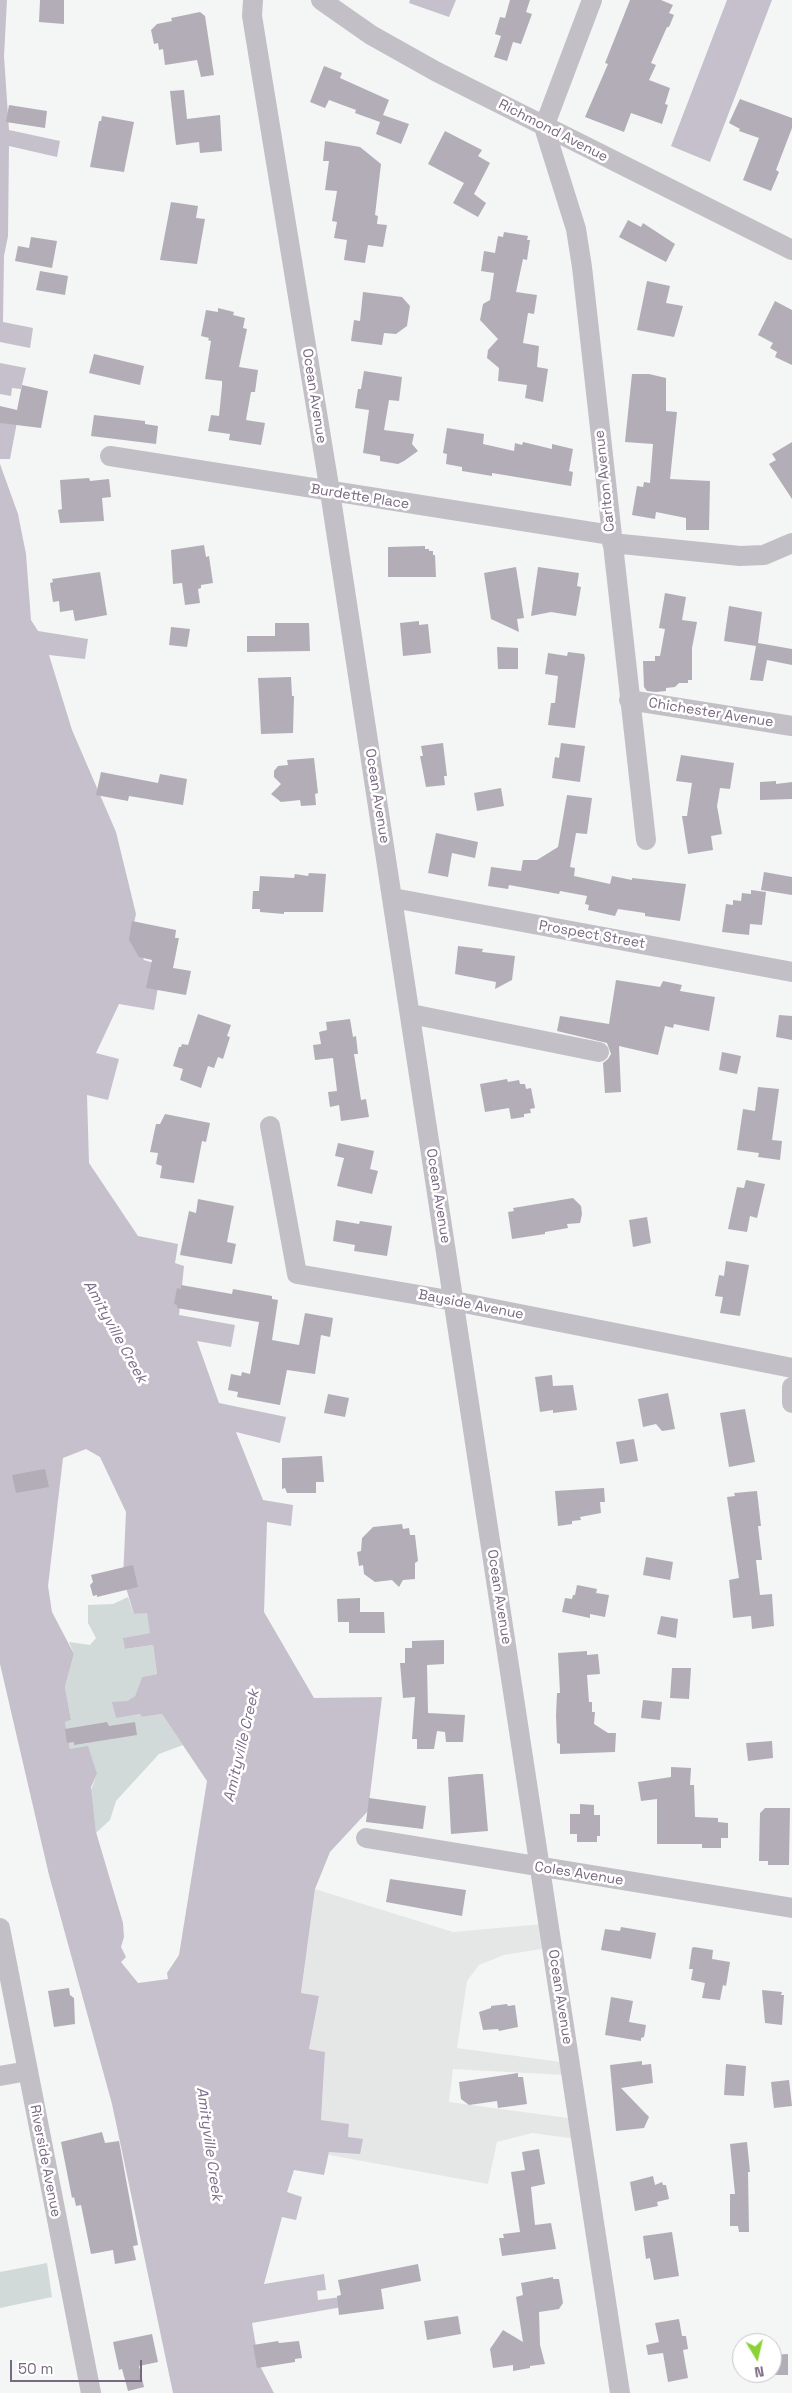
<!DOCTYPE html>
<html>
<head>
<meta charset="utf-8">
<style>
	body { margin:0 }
	#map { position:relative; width:792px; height:2393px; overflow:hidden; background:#f3f6f4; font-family:"Space Grotesk",sans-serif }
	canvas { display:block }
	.north { position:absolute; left:732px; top:2333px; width:50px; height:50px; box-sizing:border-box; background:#fff; border:1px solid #c9c3cd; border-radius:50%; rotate:171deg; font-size:14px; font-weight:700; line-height:20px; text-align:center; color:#786881 }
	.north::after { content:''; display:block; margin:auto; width:18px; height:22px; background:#8cd237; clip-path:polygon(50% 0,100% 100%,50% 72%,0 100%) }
	.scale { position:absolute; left:10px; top:2360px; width:132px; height:22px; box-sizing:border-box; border:2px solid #786881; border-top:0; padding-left:6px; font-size:15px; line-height:18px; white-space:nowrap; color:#786881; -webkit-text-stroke:4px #fff; paint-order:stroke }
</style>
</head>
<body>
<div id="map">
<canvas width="792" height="2393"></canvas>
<div class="north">N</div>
<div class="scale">50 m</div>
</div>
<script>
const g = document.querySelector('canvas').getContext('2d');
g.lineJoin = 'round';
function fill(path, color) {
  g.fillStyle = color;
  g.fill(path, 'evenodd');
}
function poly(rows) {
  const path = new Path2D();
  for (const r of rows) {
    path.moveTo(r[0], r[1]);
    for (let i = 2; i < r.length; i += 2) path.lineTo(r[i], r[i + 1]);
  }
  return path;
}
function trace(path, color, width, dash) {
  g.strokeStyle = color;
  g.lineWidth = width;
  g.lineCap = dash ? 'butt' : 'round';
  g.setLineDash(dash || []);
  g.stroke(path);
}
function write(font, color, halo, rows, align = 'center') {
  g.font = font + ' "Space Grotesk",sans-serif';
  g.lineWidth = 5;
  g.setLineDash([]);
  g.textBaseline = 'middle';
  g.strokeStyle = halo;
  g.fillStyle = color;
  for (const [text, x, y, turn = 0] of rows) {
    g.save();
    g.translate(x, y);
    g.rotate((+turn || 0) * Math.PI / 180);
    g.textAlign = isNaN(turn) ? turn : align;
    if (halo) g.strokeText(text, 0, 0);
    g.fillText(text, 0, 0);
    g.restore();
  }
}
const built = poly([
	[315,1889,453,1932,543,1924,547,1948,504,1955,479,1965,467,1981,457,2048,561,2062,563,2075,453,2069,449,2102,575,2119,576,2139,532,2133,497,2142,488,2184,329,2155,329,2152,348,2137,349,2124,321,2120,325,2052,309,2050,319,1996,301,1994]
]);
const green = poly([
	[128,1597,134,1614,147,1612,151,1633,124,1638,126,1649,153,1645,157,1674,142,1677,135,1696,127,1701,115,1717,141,1714,142,1717,162,1714,183,1745,159,1754,116,1801,110,1820,96,1833,91,1790,97,1774,70,1749,65,1722,71,1720,65,1687,74,1654,69,1642,90,1645,96,1638,88,1623,88,1605,113,1604],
	[47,2263,52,2297,0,2308,0,2272]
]);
const water = poly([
	[0,0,7,0,4,56,9,130,60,141,57,157,9,146,8,236,4,256,3,322,33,328,30,348,0,342],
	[410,0,456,0,449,17,409,3],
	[727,0,772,0,710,162,671,146],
	[0,363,26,368,21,389,12,388,11,396,0,394],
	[0,419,17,422,10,459,0,459],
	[0,464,18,514,26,554,31,620,38,631,88,639,85,659,49,655,72,730,116,832,136,914,132,932,144,960,154,963,158,987,154,1010,119,1004,96,1053,119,1059,108,1100,87,1095,89,1163,138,1236,178,1244,175,1263,184,1266,179,1315,235,1325,231,1347,197,1341,219,1403,286,1417,280,1443,236,1432,263,1500,293,1505,291,1526,267,1522,264,1612,314,1698,382,1697,368,1811,330,1852,315,1889,301,1993,319,1996,309,2049,325,2052,321,2120,349,2124,348,2137,363,2139,360,2154,329,2152,324,2175,294,2170,287,2192,302,2197,296,2220,282,2217,264,2284,324,2274,326,2290,317,2291,318,2300,341,2297,342,2307,252,2323,259,2364,274,2393,173,2393,112,2104,49,1875,0,1664],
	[86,1449,100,1457,126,1512,123,1578,134,1614,147,1613,150,1633,123,1638,125,1649,153,1645,157,1674,142,1677,135,1696,127,1701,112,1702,116,1718,140,1714,142,1717,162,1714,207,1781,179,1955,167,1973,168,1979,138,1983,121,1962,126,1957,121,1947,124,1937,123,1923,96,1832,91,1787,97,1774,88,1746,70,1749,65,1722,71,1720,65,1687,74,1654,52,1612,48,1586,63,1458]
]);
const building = poly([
	[40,0,64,0,64,24,39,22],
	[510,0,530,0,526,12,532,14,521,44,513,42,507,61,494,57,501,36,495,34,500,17,505,18],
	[630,0,661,0,673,5,669,13,674,15,669,27,667,27,651,63,656,65,649,80,670,88,665,104,668,105,662,124,631,113,624,132,585,117,608,64,605,63],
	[200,12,205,16,214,75,201,77,197,60,165,65,163,49,159,50,158,43,154,44,151,30,157,24,172,21,171,18],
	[324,66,342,73,340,78,389,100,383,115,409,124,401,144,376,134,380,122,355,113,356,110,329,100,325,108,310,102],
	[184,90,187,119,220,115,222,151,200,153,199,142,176,145,170,91],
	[740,99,792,118,792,128,776,170,779,172,771,191,743,180,759,138,739,131,740,129,729,123],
	[9,105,47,111,45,128,6,122],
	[102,116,134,122,124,172,90,167,99,121,101,121],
	[445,131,482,150,478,156,490,163,474,194,486,203,478,217,453,203,464,183,428,164],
	[325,141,360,147,381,164,375,215,378,216,377,224,387,225,383,247,368,245,365,263,344,260,347,240,334,238,337,222,332,221,337,191,325,190,329,161,323,161],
	[171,202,198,206,196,218,205,219,197,264,160,260],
	[628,220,641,227,643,223,675,244,666,262,619,237],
	[504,232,528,236,527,240,530,240,527,260,523,259,516,292,537,295,534,314,528,313,523,343,539,346,537,367,548,369,543,402,525,398,527,385,498,381,499,368,487,358,488,350,498,339,480,320,483,304,490,300,494,273,481,271,484,251,495,253,498,236,503,237],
	[31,237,57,241,52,268,15,261,18,246,29,248],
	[40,271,68,276,65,295,36,290],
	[647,281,670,286,666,303,683,306,674,337,637,330],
	[363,292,402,297,410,306,407,326,396,334,384,333,382,345,351,341,354,320,360,321],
	[775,301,792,310,792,365,775,357,777,352,770,348,773,343,758,335],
	[218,308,234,312,233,315,245,318,243,328,247,329,239,367,258,370,255,392,251,392,246,420,265,423,261,445,229,440,230,434,208,431,211,415,219,416,222,386,222,381,205,379,211,341,208,340,209,338,201,336,206,310,218,312],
	[94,354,144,366,140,385,89,373],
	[364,371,402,377,399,401,389,400,384,430,414,434,412,444,418,451,404,461,398,464,380,461,380,456,363,453,369,410,355,408,358,389,361,389],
	[632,374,649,374,666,378,666,411,677,412,670,479,710,481,709,530,686,530,686,518,656,512,655,519,632,515,637,486,643,487,644,482,650,483,653,444,625,442],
	[22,385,48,391,41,428,0,423,0,406,17,410],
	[94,415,145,421,145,424,158,426,156,444,91,436],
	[447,428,484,434,483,444,514,451,515,443,522,445,523,442,552,449,552,444,573,449,569,471,573,472,571,486,492,473,492,476,462,471,462,467,446,464,447,454,443,453],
	[792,442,792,499,769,464,776,460,772,454],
	[89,478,90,481,109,479,111,497,102,498,104,521,60,523,58,510,62,509,60,480],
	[204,545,206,557,209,556,213,583,201,585,201,588,198,589,200,603,185,605,182,583,173,584,171,550],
	[425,546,425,549,429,549,429,551,433,551,433,555,435,555,436,577,388,577,388,547],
	[516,567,524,618,517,619,519,632,491,619,484,573],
	[538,567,579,573,577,586,581,587,576,616,551,612,531,616],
	[100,572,107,615,75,621,73,610,60,612,59,601,53,602,50,583,53,582,52,579],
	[665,593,686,597,682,620,697,622,692,648,692,680,688,680,688,683,679,683,675,687,666,688,666,691,656,692,647,691,644,687,643,661,655,661,655,656,660,656,665,629,659,628],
	[729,606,762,612,758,643,792,649,792,665,767,660,763,681,750,680,756,646,724,641],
	[419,621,419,625,428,624,431,653,403,656,400,623],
	[275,623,309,623,310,651,247,652,247,636,275,636],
	[171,627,190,629,187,647,169,645],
	[497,647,518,648,518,669,498,669],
	[568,652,584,654,585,658,575,728,548,725,551,703,555,703,558,676,545,674,548,653,567,656],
	[291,677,292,696,294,696,293,733,261,734,258,678],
	[443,743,447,776,444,776,445,785,426,787,420,756,423,756,421,746],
	[561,743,585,746,580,782,552,778,555,757,559,758],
	[681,755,734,763,730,789,720,788,717,806,722,834,711,836,713,850,688,854,682,816,687,816,692,783,676,781],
	[314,758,318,793,315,794,316,805,301,806,300,800,281,802,271,794,281,784,274,777,274,771,278,766,288,765,287,760],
	[101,772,158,783,160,774,187,779,183,805,129,796,128,801,96,795],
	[776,781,776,784,792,782,792,799,760,800,760,782],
	[501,788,504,806,477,811,474,793],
	[567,795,592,798,587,834,576,833,570,867,575,868,574,876,610,884,612,876,632,880,632,878,686,884,680,921,645,916,645,913,618,909,615,916,588,910,589,905,585,904,587,896,560,891,559,894,509,885,508,889,488,886,491,867,521,871,523,860,537,860,558,847],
	[436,833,478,842,475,858,452,853,448,877,428,873],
	[764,872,792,877,792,895,761,890],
	[309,873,326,874,323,912,284,912,284,914,260,912,260,909,252,909,253,891,259,891,260,876,294,878,295,874,308,876],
	[751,890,766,892,762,925,750,924,749,935,722,932,726,904,733,905,733,900,741,901,742,893,751,894],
	[132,921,176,930,175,938,179,938,173,968,191,971,186,995,146,988,152,960,139,957,129,940],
	[458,946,483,949,482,952,515,956,512,980,495,989,496,982,455,974],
	[616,980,660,987,663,981,682,985,680,991,715,997,709,1031,674,1024,673,1028,665,1026,658,1055,619,1046,621,1092,605,1093,603,1063,608,1059,611,1054,607,1043,557,1031,560,1016,609,1024],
	[198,1014,231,1025,227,1036,230,1037,223,1059,218,1057,214,1068,208,1066,201,1088,180,1080,183,1069,173,1066,179,1047,181,1047,182,1044,188,1045],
	[779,1015,792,1016,792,1040,776,1037],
	[350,1019,353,1037,356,1036,358,1054,354,1054,361,1100,366,1099,369,1117,341,1121,339,1105,330,1107,328,1092,337,1091,333,1058,315,1060,313,1045,321,1044,319,1032,327,1030,326,1022],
	[722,1052,741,1056,737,1074,719,1070],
	[507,1079,508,1082,519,1080,520,1084,525,1084,526,1089,531,1088,535,1108,530,1109,531,1113,524,1114,524,1117,511,1119,509,1108,485,1112,480,1084],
	[758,1087,779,1089,772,1140,782,1141,780,1160,758,1157,759,1153,737,1150,743,1109,755,1111],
	[165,1114,210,1123,206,1142,202,1141,194,1183,160,1178,162,1166,156,1164,158,1153,150,1152,156,1124,160,1124],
	[338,1143,374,1151,370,1169,378,1171,372,1194,337,1186,344,1158,335,1156],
	[746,1180,765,1184,757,1218,750,1216,747,1232,728,1229,737,1187,744,1188],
	[573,1198,581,1206,582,1214,580,1223,567,1224,568,1228,545,1232,545,1234,512,1239,508,1212,514,1211,513,1208],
	[198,1199,234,1206,227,1242,236,1244,232,1264,180,1255,189,1211,196,1213],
	[647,1217,651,1243,633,1247,629,1220],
	[336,1220,359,1224,360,1221,392,1226,387,1256,354,1251,355,1245,333,1241],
	[726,1261,749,1265,740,1316,720,1313,723,1297,715,1296,719,1275,724,1276],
	[181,1285,232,1294,233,1289,272,1296,272,1299,278,1300,272,1340,299,1345,305,1313,333,1318,330,1337,321,1335,315,1374,287,1370,280,1405,237,1397,238,1392,228,1390,231,1374,241,1376,242,1372,250,1374,259,1322,177,1308,177,1305,174,1304,177,1288,181,1289],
	[552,1375,553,1386,573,1385,577,1410,553,1413,553,1410,540,1412,535,1377],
	[668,1393,675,1429,662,1431,656,1424,643,1427,638,1399],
	[328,1394,349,1398,345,1417,324,1413],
	[745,1409,755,1462,729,1467,720,1413],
	[634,1439,638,1461,620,1464,616,1442],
	[322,1456,324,1482,316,1482,316,1493,287,1493,285,1488,282,1489,282,1458],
	[45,1469,49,1487,16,1493,12,1475],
	[604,1488,605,1502,600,1502,601,1513,580,1517,581,1520,572,1521,572,1524,558,1526,555,1491],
	[757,1491,761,1526,758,1526,762,1560,756,1560,760,1595,772,1594,774,1626,752,1629,751,1616,733,1618,729,1580,739,1578,727,1497,735,1496,734,1493],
	[402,1524,403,1529,409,1528,410,1535,415,1535,418,1561,415,1563,415,1579,403,1580,399,1587,392,1580,375,1582,364,1574,363,1565,359,1566,357,1552,361,1551,362,1538,373,1527],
	[646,1557,673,1562,670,1580,643,1575],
	[133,1565,138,1587,97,1597,97,1595,93,1596,90,1585,93,1582,91,1575],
	[577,1585,597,1589,596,1593,609,1595,605,1617,590,1614,590,1618,562,1612,565,1598,572,1599,573,1595,575,1595],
	[360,1598,360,1612,384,1612,385,1633,349,1633,349,1622,338,1622,337,1599],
	[661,1616,678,1619,676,1638,657,1634],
	[444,1640,444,1664,427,1665,428,1713,465,1715,463,1742,446,1742,445,1732,437,1731,434,1749,417,1749,417,1739,412,1739,415,1697,403,1698,400,1663,405,1663,405,1648,412,1648,412,1641],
	[587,1651,587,1655,598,1654,600,1674,587,1675,589,1702,592,1702,592,1712,595,1712,594,1724,608,1733,616,1733,615,1752,560,1754,560,1744,557,1743,556,1715,557,1693,560,1693,558,1653],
	[672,1668,691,1668,689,1699,670,1698],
	[643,1700,662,1702,660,1720,641,1718],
	[107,1722,109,1726,135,1722,137,1735,74,1745,74,1742,67,1743,65,1729],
	[772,1741,773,1758,748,1761,746,1743],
	[671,1767,691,1768,690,1785,694,1785,695,1817,718,1818,718,1822,728,1823,728,1838,721,1838,721,1848,702,1848,702,1844,657,1844,657,1799,641,1801,638,1782,671,1777],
	[477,1774,483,1774,488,1831,451,1834,448,1777],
	[369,1798,426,1806,423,1829,366,1822],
	[580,1804,594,1805,594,1815,600,1815,600,1836,597,1836,597,1842,577,1842,577,1834,570,1834,570,1814,580,1814],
	[765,1808,790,1808,789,1865,768,1865,768,1861,759,1861,760,1813],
	[390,1879,466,1890,462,1916,386,1902],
	[621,1927,656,1933,651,1959,601,1950,605,1929,620,1931],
	[694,1947,713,1950,712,1959,730,1962,726,1986,723,1985,720,2000,702,1998,705,1983,691,1980,693,1969,689,1969,692,1948],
	[69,1988,70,1995,74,1998,75,2024,54,2027,48,1991],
	[762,1990,782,1992,781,1995,784,1995,782,2025,765,2023],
	[611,1997,633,2001,629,2022,646,2025,644,2037,641,2038,641,2041,605,2035],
	[507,2004,508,2006,515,2005,518,2027,499,2031,498,2029,483,2030,479,2012,491,2008,491,2006],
	[642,2061,642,2065,651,2064,653,2083,621,2088,649,2117,644,2128,616,2131,610,2065],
	[726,2064,746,2066,744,2096,724,2095],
	[518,2073,518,2077,523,2077,527,2104,498,2108,497,2101,469,2105,461,2099,459,2082],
	[789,2080,792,2106,774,2108,771,2082],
	[102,2132,105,2143,119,2141,138,2245,133,2246,136,2260,115,2264,113,2250,91,2254,81,2205,76,2206,74,2197,72,2198,61,2142],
	[747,2142,750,2172,748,2172,749,2232,739,2232,738,2226,730,2226,730,2194,735,2194,730,2144],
	[539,2149,545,2184,531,2187,535,2225,551,2223,556,2249,502,2256,499,2238,504,2238,503,2234,520,2232,511,2172,525,2170,522,2152],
	[653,2176,655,2185,662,2182,663,2185,666,2185,669,2199,657,2202,658,2206,635,2211,630,2182],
	[672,2232,679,2276,654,2280,650,2258,646,2259,643,2236],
	[418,2264,421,2281,381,2289,384,2309,339,2315,337,2296,341,2295,338,2280],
	[553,2277,553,2279,559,2279,563,2303,559,2309,539,2312,540,2345,545,2364,530,2366,530,2368,513,2371,513,2365,493,2368,490,2349,503,2330,523,2342,516,2297,523,2295,521,2283],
	[458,2316,461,2334,427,2340,424,2321],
	[679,2319,682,2336,686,2336,688,2349,683,2350,688,2378,668,2382,663,2353,648,2355,646,2345,659,2342,655,2323],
	[152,2334,158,2362,139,2366,144,2387,128,2391,122,2369,119,2370,113,2342],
	[278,2341,279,2343,299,2341,302,2358,295,2359,295,2362,257,2368,253,2345],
	[788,2354,788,2375,772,2375,772,2355]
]);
const minor = poly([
	[253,0,252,16,330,492,620,2393],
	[321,0,371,35,437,72,792,250],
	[592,0,544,127,576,229,582,267,646,840],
	[110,456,611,535],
	[612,543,740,556,764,555,792,543],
	[629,700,792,726],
	[393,898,792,972],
	[411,1014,599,1052],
	[270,1126,297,1274,454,1301,792,1368],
	[792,1387,792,1403],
	[366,1838,792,1908],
	[0,1928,91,2393],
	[0,2076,28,2071]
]);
const streetNames = [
	["Richmond Avenue",553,131,27],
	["Ocean Avenue",314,396,81],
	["Carlton Avenue",605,481,-96],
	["Burdette Place",360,497,9],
	["Chichester Avenue",711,713,9],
	["Ocean Avenue",377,796,81],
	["Prospect Street",592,935,10],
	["Ocean Avenue",438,1196,81],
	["Bayside Avenue",471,1305,11],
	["Ocean Avenue",499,1597,81],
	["Coles Avenue",579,1874,9],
	["Ocean Avenue",560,1997,81],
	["Riverside Avenue",45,2161,79]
];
const waterNames = [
	["Amityville Creek",115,1332,61],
	["Amityville Creek",242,1746,-77],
	["Amityville Creek",209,2144,82]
];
fill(built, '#e5e7e7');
fill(green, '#d2dad9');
fill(water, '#c6c0cc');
fill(building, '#b3adb8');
trace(minor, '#c3bfc6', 20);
write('14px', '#786881', '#fff', streetNames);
write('italic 15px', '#7c6e8b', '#fff', waterNames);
</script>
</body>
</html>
